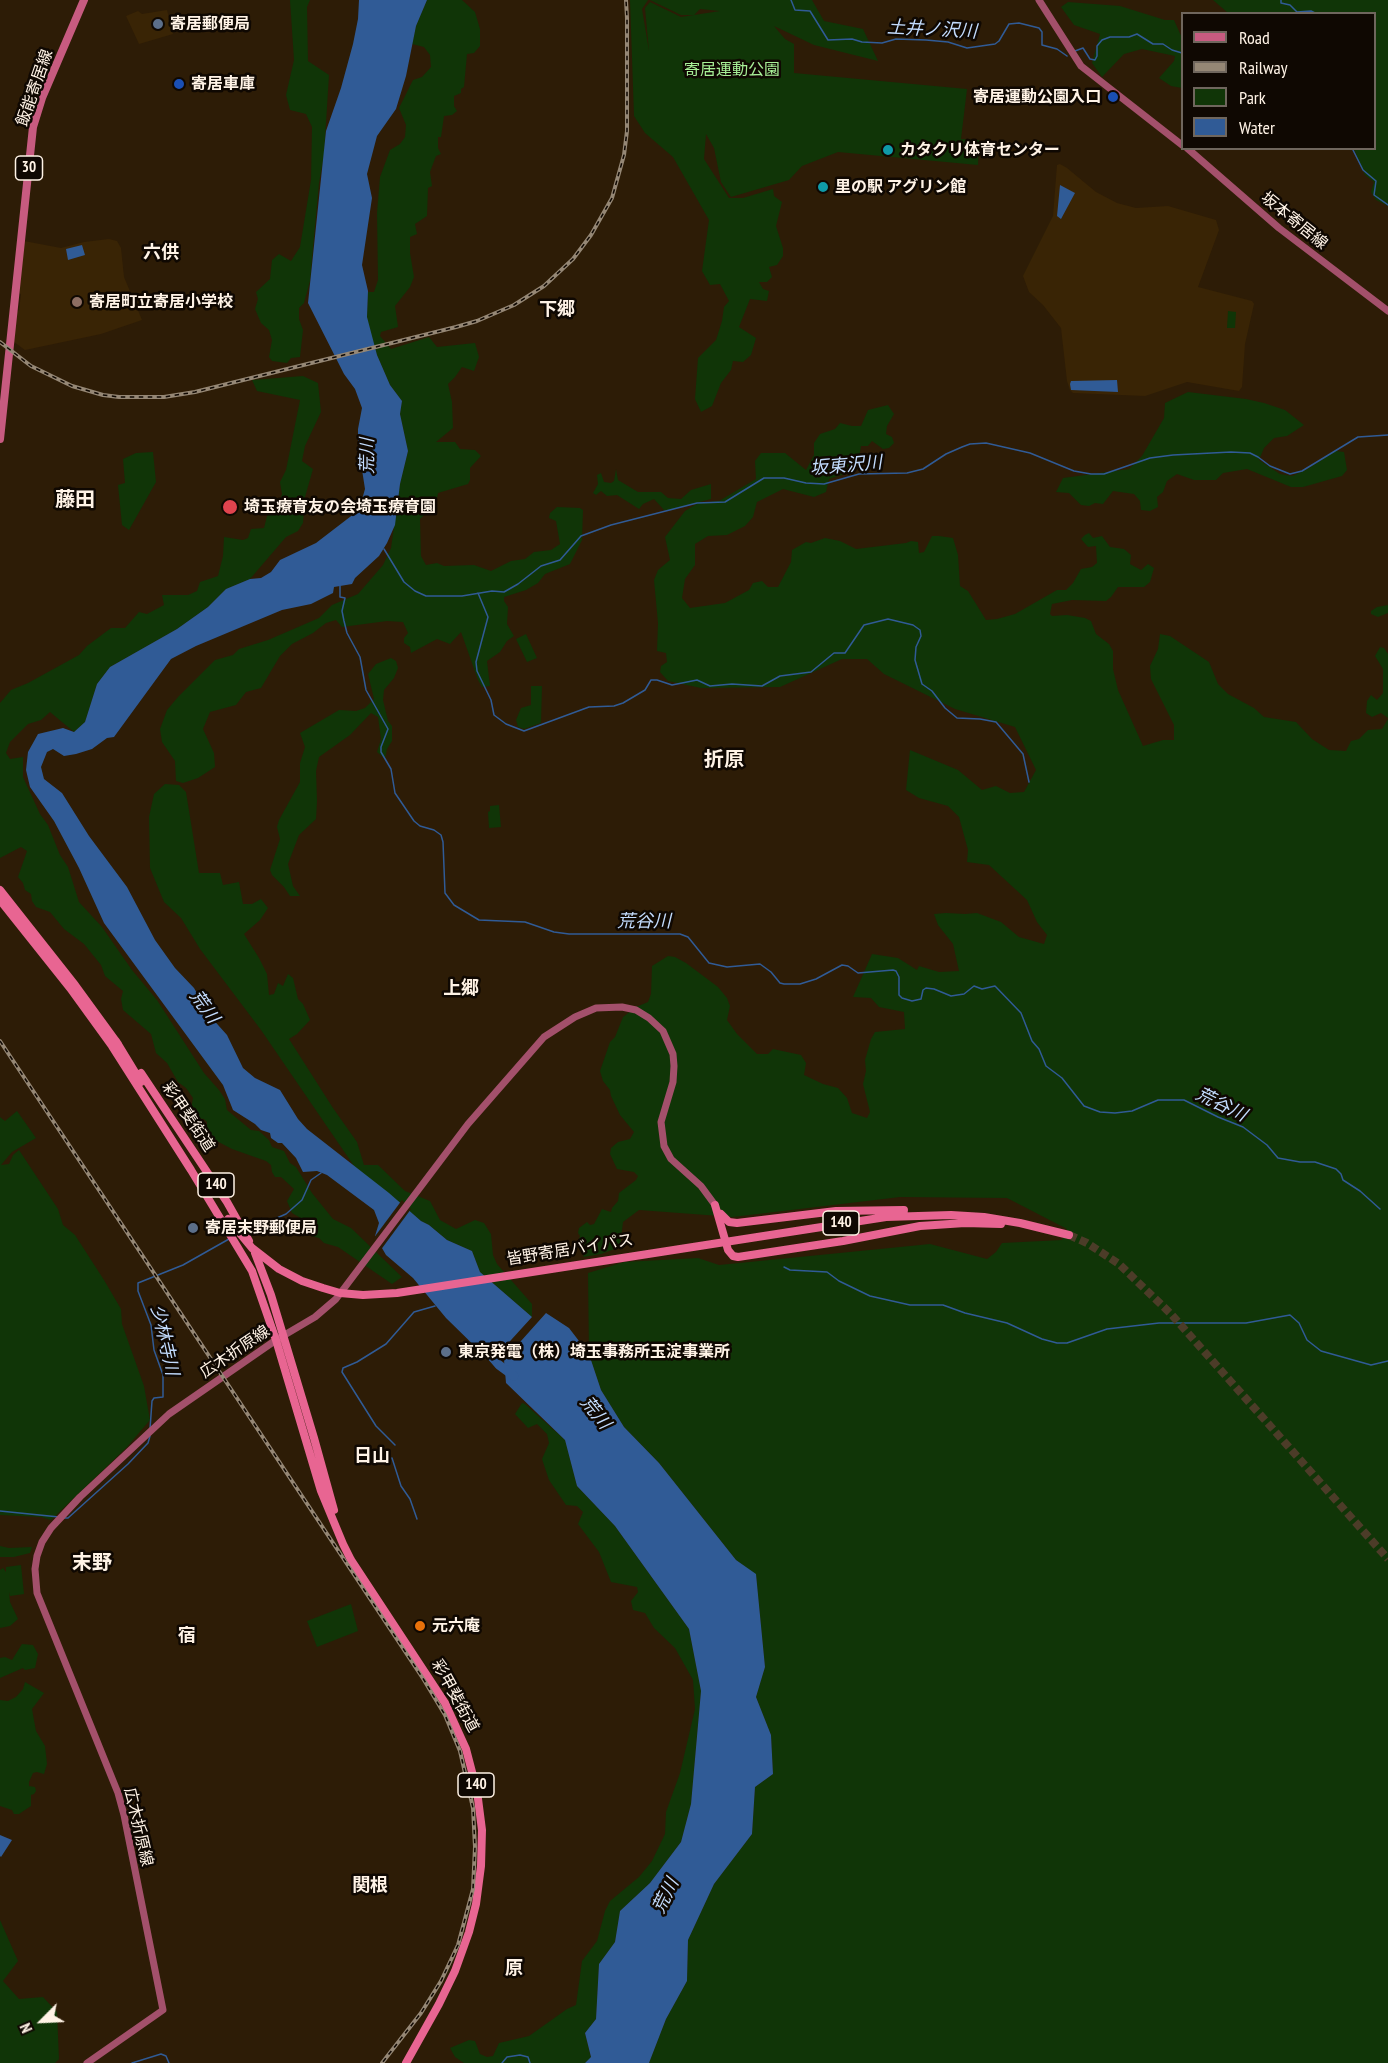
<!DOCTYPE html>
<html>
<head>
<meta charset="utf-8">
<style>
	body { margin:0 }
	#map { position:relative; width:1388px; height:2063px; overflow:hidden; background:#2d1c06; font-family:"PT Sans Narrow",sans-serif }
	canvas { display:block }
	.legend { position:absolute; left:1181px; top:12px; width:195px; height:138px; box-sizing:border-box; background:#0f0802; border:2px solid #6f665d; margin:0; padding:8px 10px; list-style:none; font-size:18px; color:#fff3e6 }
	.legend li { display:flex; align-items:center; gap:12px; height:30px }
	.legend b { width:30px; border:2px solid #6f665d }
	.north { position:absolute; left:12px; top:1991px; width:60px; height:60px; -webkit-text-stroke:4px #0f0802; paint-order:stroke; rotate:246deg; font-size:16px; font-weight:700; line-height:24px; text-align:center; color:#fff3e6 }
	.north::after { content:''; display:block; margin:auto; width:21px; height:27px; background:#fff3e6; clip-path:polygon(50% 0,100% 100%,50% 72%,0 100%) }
</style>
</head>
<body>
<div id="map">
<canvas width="1388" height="2063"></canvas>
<ul class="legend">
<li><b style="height:8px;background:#c75b80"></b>Road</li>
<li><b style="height:8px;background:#958775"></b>Railway</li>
<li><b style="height:16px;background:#103507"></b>Park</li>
<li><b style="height:16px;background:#305b96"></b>Water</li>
</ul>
<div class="north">N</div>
</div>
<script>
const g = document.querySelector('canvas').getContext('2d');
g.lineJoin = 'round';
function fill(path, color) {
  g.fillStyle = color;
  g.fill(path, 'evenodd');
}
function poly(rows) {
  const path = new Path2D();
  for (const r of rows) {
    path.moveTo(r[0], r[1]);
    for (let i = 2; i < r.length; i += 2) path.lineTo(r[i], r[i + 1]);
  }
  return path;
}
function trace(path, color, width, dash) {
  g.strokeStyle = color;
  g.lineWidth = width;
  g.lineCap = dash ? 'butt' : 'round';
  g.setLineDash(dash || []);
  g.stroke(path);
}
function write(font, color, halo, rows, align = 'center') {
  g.font = font + ' "PT Sans Narrow","Noto Sans JP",sans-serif';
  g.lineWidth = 5;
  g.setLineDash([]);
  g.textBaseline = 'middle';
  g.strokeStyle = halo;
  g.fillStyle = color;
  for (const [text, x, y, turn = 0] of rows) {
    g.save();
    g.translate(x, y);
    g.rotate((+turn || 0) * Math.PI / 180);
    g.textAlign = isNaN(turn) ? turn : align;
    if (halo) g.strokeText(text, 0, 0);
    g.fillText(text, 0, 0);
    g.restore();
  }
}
const built = poly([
	[167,10,173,34,139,44,126,16,138,11,142,14],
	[1060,164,1067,168,1096,192,1117,203,1136,208,1168,206,1216,220,1219,230,1198,287,1252,301,1254,304,1245,344,1242,387,1239,391,1187,382,1145,396,1073,393,1070,390,1067,381,1061,328,1043,305,1029,292,1023,276,1053,216,1057,165],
	[109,239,117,241,121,248,124,277,142,320,101,334,25,350,14,342,16,312,19,310,21,294,18,293,24,241,61,248,84,242]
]);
const green = poly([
	[290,0,310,0,307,7,308,61,329,75,324,155,319,183,310,281,304,303,299,308,299,319,303,330,300,357,291,358,287,363,272,361,269,357,272,340,269,330,261,323,255,309,258,299,256,292,270,279,272,260,279,254,291,261,300,247,311,180,312,127,306,114,290,110,286,95,294,60],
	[427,0,462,0,475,12,480,29,480,46,474,53,467,54,464,87,461,89,461,93,454,96,454,106,457,111,452,115,444,116,441,137,438,137,438,148,441,154,436,156,430,172,432,186,428,188,427,216,415,224,417,234,410,237,410,253,414,277,410,287,395,306,398,327,381,332,380,336,391,349,429,337,437,347,475,343,479,357,474,371,462,367,455,377,448,384,452,402,453,428,436,442,455,442,460,449,475,450,481,456,470,468,470,480,468,484,438,493,436,504,420,519,421,556,426,565,437,563,444,566,474,565,491,571,511,561,525,559,534,552,551,550,560,544,556,521,549,518,550,513,557,507,580,508,583,510,582,540,570,564,545,574,538,583,526,590,504,597,504,601,508,607,507,624,514,636,507,641,500,652,487,661,490,686,482,687,478,680,461,632,450,644,437,639,411,653,410,647,404,643,404,638,408,633,403,622,387,621,342,627,336,620,326,623,313,633,292,644,280,656,261,688,246,692,236,705,210,712,203,729,214,753,215,767,198,778,183,783,176,781,175,761,162,742,160,729,167,710,178,697,215,660,233,655,239,649,268,640,319,618,332,605,358,594,383,565,391,548,400,484,408,451,400,414,402,401,390,385,377,355,369,330,367,317,368,292,374,292,378,280,377,213,380,177,390,150,400,144,405,137,406,125,399,108,413,80,422,77,431,67,430,55,424,47,412,44,416,26],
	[630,0,648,0,642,9,649,51,645,8,650,2,681,17,720,11,700,9,694,15,681,15,650,0,812,0,824,21,863,29,878,61,814,45,774,26,785,39,794,44,794,73,967,89,961,139,979,140,978,165,838,152,802,166,789,180,731,197,721,182,714,148,706,134,704,159,729,198,743,198,773,189,774,196,782,202,776,226,783,248,783,256,777,265,769,267,772,277,767,282,759,282,763,289,769,291,767,301,750,299,739,327,756,338,751,355,743,362,733,361,731,370,721,383,712,406,701,412,695,399,698,358,716,340,722,321,724,307,729,301,720,284,710,285,702,271,709,220,673,157,645,133,634,116],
	[1213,0,1388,0,1388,206,1376,200,1371,192,1374,182,1365,175,1354,149,1374,148,1374,14,1228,13],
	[1068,2,1120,6,1165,20,1174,20,1182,38,1182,88,1171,86,1159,78,1174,61,1175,56,1142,49,1124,54,1102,77,1092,63,1100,34,1074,25,1061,7],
	[1228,311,1236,312,1235,328,1227,328],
	[303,376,318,383,321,412,305,446,302,461,313,469,305,497,303,523,298,531,286,537,250,579,226,589,208,607,177,629,110,667,97,684,85,722,74,732,50,712,41,720,28,724,10,742,6,753,10,759,23,757,23,777,40,814,48,825,60,855,68,867,79,902,102,927,132,970,157,1000,204,1073,219,1090,225,1099,227,1110,251,1130,259,1131,269,1140,272,1147,284,1151,290,1163,296,1167,312,1193,333,1219,351,1228,402,1277,392,1284,338,1247,324,1243,319,1238,311,1236,299,1217,292,1213,287,1201,294,1189,281,1177,275,1177,272,1172,271,1165,266,1161,232,1149,209,1137,207,1131,207,1122,204,1119,196,1118,190,1114,193,1098,186,1088,178,1082,167,1063,156,1053,151,1034,123,1010,121,999,123,991,105,976,101,965,84,944,64,929,50,912,36,907,32,901,31,894,25,890,23,883,18,877,27,851,21,847,0,858,0,703,11,690,28,683,79,655,87,646,111,628,125,628,139,612,147,614,164,605,162,595,188,595,197,591,200,582,218,576,223,556,224,537,243,540,248,538,251,529,264,528,267,516,280,500,282,494,280,482,286,470,300,400,257,391,252,380],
	[1188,392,1246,399,1264,403,1285,410,1304,425,1287,436,1274,438,1264,448,1259,460,1280,474,1292,476,1306,470,1336,451,1344,452,1347,470,1342,476,1303,487,1291,487,1247,469,1223,473,1216,480,1194,480,1177,474,1167,481,1163,492,1157,497,1158,507,1150,511,1141,510,1140,501,1134,494,1113,491,1103,504,1095,503,1089,506,1081,505,1069,493,1056,492,1063,478,1129,469,1142,456,1164,418,1165,403],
	[888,405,894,414,887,426,886,434,892,437,894,443,889,448,883,449,872,441,868,446,861,446,858,465,854,471,829,479,826,492,814,497,783,489,757,502,753,517,745,526,727,535,708,536,695,544,695,565,685,579,682,598,690,608,725,603,749,590,753,583,762,581,768,587,778,587,791,562,792,550,806,542,811,543,825,538,840,541,856,549,906,543,911,541,918,542,919,553,924,552,932,536,939,536,953,538,958,555,960,586,968,591,986,620,997,619,1015,614,1057,590,1066,590,1073,583,1081,569,1092,567,1097,563,1096,546,1088,547,1081,539,1085,535,1089,533,1093,538,1102,536,1110,547,1124,549,1131,555,1130,564,1141,570,1148,564,1154,568,1150,582,1144,587,1118,587,1111,597,1106,601,1072,600,1052,604,1050,614,1052,616,1067,615,1085,618,1091,621,1096,634,1109,644,1113,651,1113,669,1118,690,1143,746,1163,740,1174,740,1174,725,1151,679,1150,666,1158,649,1160,634,1170,636,1209,662,1218,684,1228,694,1254,708,1264,717,1296,722,1312,739,1329,750,1346,751,1351,741,1359,739,1368,730,1382,729,1388,719,1388,2063,649,2063,666,2019,687,1981,688,1940,714,1884,752,1834,755,1787,773,1774,771,1735,756,1697,765,1667,756,1575,736,1560,659,1463,624,1427,601,1390,589,1354,588,1273,624,1262,698,1258,719,1265,930,1244,987,1259,996,1252,1002,1243,1062,1240,1067,1229,1007,1198,900,1197,733,1217,639,1210,623,1222,620,1247,601,1254,584,1257,577,1244,580,1236,578,1233,579,1228,587,1222,590,1225,594,1224,602,1209,611,1212,612,1208,618,1201,619,1193,636,1180,638,1176,634,1172,617,1169,610,1154,611,1148,618,1142,630,1139,634,1132,620,1115,611,1096,610,1090,603,1081,600,1071,610,1042,615,1037,623,1017,636,1007,648,1002,651,994,652,966,668,956,675,957,686,963,718,987,727,998,730,1006,727,1020,737,1034,757,1054,768,1054,773,1049,801,1055,806,1063,804,1075,823,1084,838,1088,847,1098,852,1113,867,1118,870,1112,863,1084,866,1071,865,1060,871,1039,875,1032,905,1029,904,1012,879,1007,871,998,853,997,872,954,898,958,917,970,919,966,939,972,959,971,953,944,938,925,934,914,946,913,965,914,977,913,1001,922,1019,937,1044,944,1047,935,1037,922,1027,900,989,865,967,862,968,850,959,817,948,806,919,798,906,790,910,750,958,770,982,790,996,786,1010,793,1024,792,1036,770,1015,727,955,709,884,674,867,659,842,659,780,687,701,688,668,681,660,672,661,666,667,662,666,653,657,651,658,623,654,580,658,570,670,560,665,537,685,511,698,503,719,501,756,479,755,461,761,453,785,453,806,470,814,455,814,443,820,434,835,429,840,423,852,426,861,426,868,410],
	[153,452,156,482,129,530,122,525,118,485,125,483,123,459,136,453],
	[616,469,618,480,638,492,661,492,668,498,681,499,691,490,711,484,711,499,670,510,664,510,654,499,643,504,639,509,617,495,607,496,601,491,596,495,593,493,598,484,597,475,601,473,604,482,611,483,614,481],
	[1388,605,1388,613,1378,617,1371,614,1371,611,1377,607],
	[526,634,537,658,527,662,516,639],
	[1380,647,1384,648,1388,654,1388,718,1381,713,1372,717,1366,713,1367,701,1371,695,1377,700,1383,693,1383,669,1375,656],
	[391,658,396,661,398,668,394,678,384,690,383,700,388,721,392,726,392,741,387,749,385,759,377,752,381,739,378,717,371,713,350,735,319,757,316,771,317,801,316,819,299,835,288,864,293,886,300,896,290,896,284,887,272,875,270,870,280,839,277,827,279,820,300,782,300,763,305,747,300,733,339,710,356,711,365,708,374,699,368,674,376,664],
	[531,686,542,686,541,723,524,729,518,727,516,720,521,708,531,705],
	[165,784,179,785,186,792,199,873,220,873,223,885,239,882,243,904,252,904,261,899,268,908,260,920,244,934,259,958,267,974,269,995,274,994,278,983,283,986,288,974,293,978,298,999,303,1004,310,1020,297,1034,289,1039,333,1108,357,1142,364,1165,378,1165,405,1191,430,1201,440,1220,456,1229,475,1220,484,1223,491,1234,493,1255,497,1264,532,1304,532,1317,480,1272,472,1251,447,1240,429,1225,421,1221,354,1166,261,1030,200,949,181,918,164,902,150,868,149,817,154,794],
	[499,805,501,827,489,828,488,812,490,811,490,806],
	[17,1111,36,1138,12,1152,1,1165,9,1164,13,1155,19,1150,58,1209,63,1225,75,1235,104,1280,121,1309,122,1324,144,1386,150,1420,127,1447,51,1520,41,1517,0,1515,0,1117,5,1121],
	[522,1403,525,1404,565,1440,577,1486,615,1526,689,1629,701,1691,691,1804,681,1842,650,1883,620,1911,615,1942,599,1964,596,2019,585,2033,591,2058,585,2063,464,2063,455,2057,450,2048,469,2040,475,2041,480,2054,487,2057,493,2056,499,2043,529,2036,567,2009,576,2005,582,1961,597,1941,605,1911,610,1901,639,1877,652,1861,665,1834,666,1812,680,1773,695,1709,693,1680,675,1648,654,1628,645,1613,633,1610,631,1601,638,1592,637,1587,611,1582,599,1552,578,1524,583,1512,577,1506,566,1505,549,1480,542,1459,549,1443,547,1434,537,1424,528,1428,515,1414],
	[0,1546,9,1548,32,1547,30,1553,14,1557,0,1557],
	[21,1565,24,1594,10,1596,9,1592,10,1602,18,1619,10,1626,0,1628,0,1570,3,1568,6,1572,6,1567],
	[351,1604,358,1631,317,1647,307,1621],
	[22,1644,33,1645,38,1654,35,1668,25,1670,23,1668,0,1678,0,1658,5,1657,12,1660],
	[25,1682,44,1693,32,1709,36,1731,45,1746,47,1764,44,1774,37,1772,33,1773,29,1782,29,1786,35,1787,36,1791,34,1794,31,1795,31,1806,19,1814,14,1814,12,1810,0,1806,0,1700,8,1701,16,1697,23,1689],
	[0,1920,18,1961,3,1981,19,1999,43,1997,57,2012,59,2059,55,2063,0,2063]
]);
const water = poly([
	[359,0,427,0,416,26,406,76,396,109,377,136,367,174,372,198,362,265,368,291,367,317,377,355,390,385,402,401,400,414,408,451,400,484,395,525,387,543,379,556,355,578,352,584,334,587,333,593,311,604,282,610,196,646,171,659,114,737,107,738,92,749,76,754,64,756,53,749,47,752,41,767,44,779,62,793,89,836,127,887,155,940,175,968,194,988,210,1016,227,1035,243,1068,255,1078,280,1090,298,1119,307,1129,389,1193,421,1221,429,1225,447,1240,472,1251,480,1272,532,1317,491,1362,446,1318,413,1278,386,1255,375,1236,379,1223,374,1210,327,1175,317,1171,303,1172,296,1158,282,1143,278,1143,271,1138,270,1133,261,1130,255,1124,233,1110,223,1085,104,923,79,868,54,821,30,787,26,770,28,752,38,734,63,728,74,732,85,722,97,684,110,667,177,629,208,607,226,589,250,579,261,578,271,572,280,560,316,543,359,510,365,489,358,444,358,429,362,408,355,389,344,374,308,303,326,131,341,88,353,44,358,19],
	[1060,185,1075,193,1061,219,1057,216],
	[82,245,85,255,68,260,66,249],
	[1117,380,1118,392,1071,390,1070,384,1071,381],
	[546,1313,569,1328,589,1354,601,1390,624,1427,659,1463,736,1560,756,1574,765,1667,756,1697,771,1735,773,1774,755,1787,752,1834,714,1884,688,1940,687,1981,666,2019,649,2063,585,2063,591,2057,585,2033,596,2019,599,1964,615,1942,620,1911,650,1883,681,1842,691,1804,701,1691,689,1629,615,1526,577,1486,565,1440,506,1383,504,1360],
	[0,1835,12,1840,1,1857,0,1856]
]);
const pier = poly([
	[402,1200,411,1209,380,1251,373,1239]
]);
const stream = poly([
	[791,0,795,10,810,11,828,40,852,39,862,42,882,43,896,39,926,40,948,42,967,48,995,44,999,41,1009,24,1019,23,1039,28,1042,32,1042,45,1057,49,1067,56],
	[1281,0,1281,3,1290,5,1297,12,1311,11,1317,14],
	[1075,51,1083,48,1090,59,1095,60,1097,56,1097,46,1102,40,1110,37,1129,37,1137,34,1153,44,1163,44,1172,50,1182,53],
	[1352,148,1363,170,1376,181,1374,195,1388,205],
	[384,549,404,582,415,591,426,596,462,596,492,591,504,592,518,584,541,566,560,560,581,536,611,525,697,503,725,502,764,478,784,478,806,483,824,484,859,474,907,473,923,469,946,454,962,447,970,444,986,443,1030,453,1074,471,1091,474,1104,474,1150,458,1173,455,1231,452,1250,453,1258,457,1270,466,1290,474,1302,471,1358,437,1388,435],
	[340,586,340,597,345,598,342,611,344,621,347,633,360,657,366,690,388,729,381,747,381,752,391,769,395,793,414,821,420,826,434,830,441,835,443,842,445,893,454,905,479,920,525,922,554,932,569,934,680,934,688,937,709,963,727,967,760,964,771,972,780,983,784,984,800,984,816,979,842,965,848,966,858,973,893,970,896,971,899,977,899,995,902,998,912,1001,921,999,923,990,926,988,934,989,951,996,964,994,974,986,982,989,995,986,1021,1013,1032,1041,1039,1049,1046,1066,1062,1078,1084,1106,1100,1112,1115,1113,1132,1111,1158,1100,1184,1100,1218,1117,1243,1127,1267,1145,1278,1158,1300,1162,1315,1162,1336,1169,1341,1174,1343,1180,1360,1191,1380,1209],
	[478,593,488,617,476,662,477,671,491,700,494,715,506,724,524,731,589,707,614,706,623,703,645,690,651,680,657,680,672,685,697,680,710,686,732,684,762,686,780,676,811,672,834,653,845,653,864,625,888,619,913,625,920,630,921,636,916,647,915,660,922,684,932,691,945,708,957,718,980,719,996,722,1023,754,1029,782],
	[247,1231,286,1214,302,1200,311,1180,321,1173],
	[784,1267,790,1270,827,1272,839,1281,870,1296,910,1305,943,1305,965,1313,1007,1323,1042,1339,1057,1343,1067,1343,1107,1329,1159,1323,1246,1323,1290,1315,1299,1323,1307,1340,1321,1351,1371,1365,1388,1361],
	[150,1429,152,1401,154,1398,163,1397,163,1375,154,1350,151,1325,138,1291,138,1283,183,1265,229,1239],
	[395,1445,376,1426,342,1372,343,1368,357,1362,386,1344,414,1312,435,1306],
	[392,1458,401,1486,410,1499,417,1519],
	[0,1511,59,1517],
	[64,1518,68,1518,128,1464,148,1443,150,1436],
	[132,2063,161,2054,166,2056,169,2063],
	[502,2063,507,2057,520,2055,528,2057,530,2063]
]);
const river = poly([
	[487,1351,499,1365,514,1376]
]);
const highwayTunnel = poly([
	[1069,1235,1087,1243,1119,1264,1171,1314,1388,1559]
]);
const secondary = poly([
	[1039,0,1081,66,1182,145],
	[1187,148,1279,228,1388,311],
	[87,2063,163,2010,124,1815,118,1793,37,1593,35,1569,37,1556,42,1542,51,1528,80,1497,169,1414,276,1340,315,1317,336,1299,468,1124,544,1037,575,1017,596,1008,622,1007,636,1010,649,1018,663,1031,673,1054,674,1066,673,1082,661,1122,664,1146,671,1159,701,1186,715,1205]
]);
const primary = poly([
	[0,439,33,127,42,98,84,0]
]);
const highway = poly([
	[0,890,75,985,118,1044],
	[0,900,70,988,112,1046,191,1170,252,1271,276,1340,321,1491,343,1544,351,1560,445,1703,466,1749,477,1791,482,1830,481,1866,476,1904,469,1932,455,1971,439,2004,406,2063],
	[116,1041,141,1082],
	[141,1073,227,1202,249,1241],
	[715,1205,728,1250,733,1256,738,1257,843,1241,920,1226,965,1223,1001,1224],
	[721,1214,729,1222,737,1223,836,1211,904,1210],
	[228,1219,252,1248,279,1269,302,1281,323,1288,340,1293,363,1295,397,1293,886,1217,951,1215,984,1217,1020,1223,1069,1235],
	[255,1253,271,1295,314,1438,334,1510]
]);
const rail = poly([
	[0,342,31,366,72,386,103,395,119,397,164,397,195,392,456,327,477,321,514,305,544,286,573,259,591,235,612,198,624,155,627,131,627,18,626,0],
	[0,1041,424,1680,445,1715,460,1751,473,1808,475,1847,473,1889,458,1945,441,1981,421,2013,382,2063]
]);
const markers = [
	[158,24,6,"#5c6f8a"],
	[179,84,6,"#1a4fb4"],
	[1113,97,6,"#1a4fb4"],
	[888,150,6,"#0f9aa8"],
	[823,187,6,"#0f9aa8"],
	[77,302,6,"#8d6e63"],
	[230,507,8,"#e0444e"],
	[193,1228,6,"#5c6f8a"],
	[446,1352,6,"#5c6f8a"],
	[420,1626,6,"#e8710a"]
];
const shields = [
	[29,168,27],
	[216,1185,36],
	[841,1223,36],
	[476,1785,36]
];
const shieldNames = [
	["30",29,168],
	["140",216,1185],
	["140",841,1223],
	["140",476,1785]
];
const poiNames = [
	["寄居郵便局",170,24],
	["寄居車庫",191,84],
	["寄居運動公園入口",1101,97,"right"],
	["カタクリ体育センター",900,150],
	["里の駅 アグリン館",835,187],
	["寄居町立寄居小学校",89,302],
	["埼玉療育友の会埼玉療育園",244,507],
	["寄居末野郵便局",205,1228],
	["東京発電（株）埼玉事務所玉淀事業所",458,1352],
	["元六庵",432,1626]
];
const parkNames = [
	["寄居運動公園",732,70]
];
const streetNames = [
	["飯能寄居線",35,88,-71],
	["坂本寄居線",1294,221,39],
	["彩甲斐街道",188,1117,56],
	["皆野寄居バイパス",570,1250,-9],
	["広木折原線",235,1352,-34],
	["彩甲斐街道",455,1696,61],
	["広木折原線",138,1827,77]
];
const waterNames = [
	["土井ノ沢川",932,30,3],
	["荒川",368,456,-90],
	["坂東沢川",846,466,-5],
	["荒谷川",644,922],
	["荒川",204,1007,54],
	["荒谷川",1221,1105,26],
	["少林寺川",164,1340,77],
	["荒川",595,1413,51],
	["荒川",666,1896,-64]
];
const neighbourhoodNames = [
	["六供",161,253],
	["下郷",557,310],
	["上郷",461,989],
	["日山",372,1457],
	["宿",187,1636],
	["関根",370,1886],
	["原",514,1969]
];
const quarterNames = [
	["藤田",75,500],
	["折原",724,760],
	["末野",92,1563]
];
fill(built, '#392405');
fill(green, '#103507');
fill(water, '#305b96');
fill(pier, '#2d1c06');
trace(stream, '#305b96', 1.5);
trace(river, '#305b96', 9);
trace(highwayTunnel, '#4c3c28', 8, [8, 4]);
trace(secondary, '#a3506b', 7);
trace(primary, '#c75b80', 8);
trace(highway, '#e86592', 8);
trace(rail, '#958775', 4);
trace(rail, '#0f0802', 1.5, [4.5]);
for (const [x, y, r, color] of markers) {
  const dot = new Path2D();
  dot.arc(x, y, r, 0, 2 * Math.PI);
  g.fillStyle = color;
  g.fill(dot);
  trace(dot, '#0f0802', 2);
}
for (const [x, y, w] of shields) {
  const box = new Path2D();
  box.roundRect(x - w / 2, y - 12, w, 24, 4.5);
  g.fillStyle = '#0f0802';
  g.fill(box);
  trace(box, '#fff3e6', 1.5);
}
write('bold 15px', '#fff3e6', null, shieldNames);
write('bold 16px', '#fff3e6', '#0f0802', poiNames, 'left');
write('16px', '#a7ef97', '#0f0802', parkNames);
write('16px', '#fff3e6', '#0f0802', streetNames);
write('italic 18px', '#c2dbfd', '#0f0802', waterNames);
write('bold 18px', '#fff3e6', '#0f0802', neighbourhoodNames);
write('bold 20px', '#fff3e6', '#0f0802', quarterNames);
</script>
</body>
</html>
